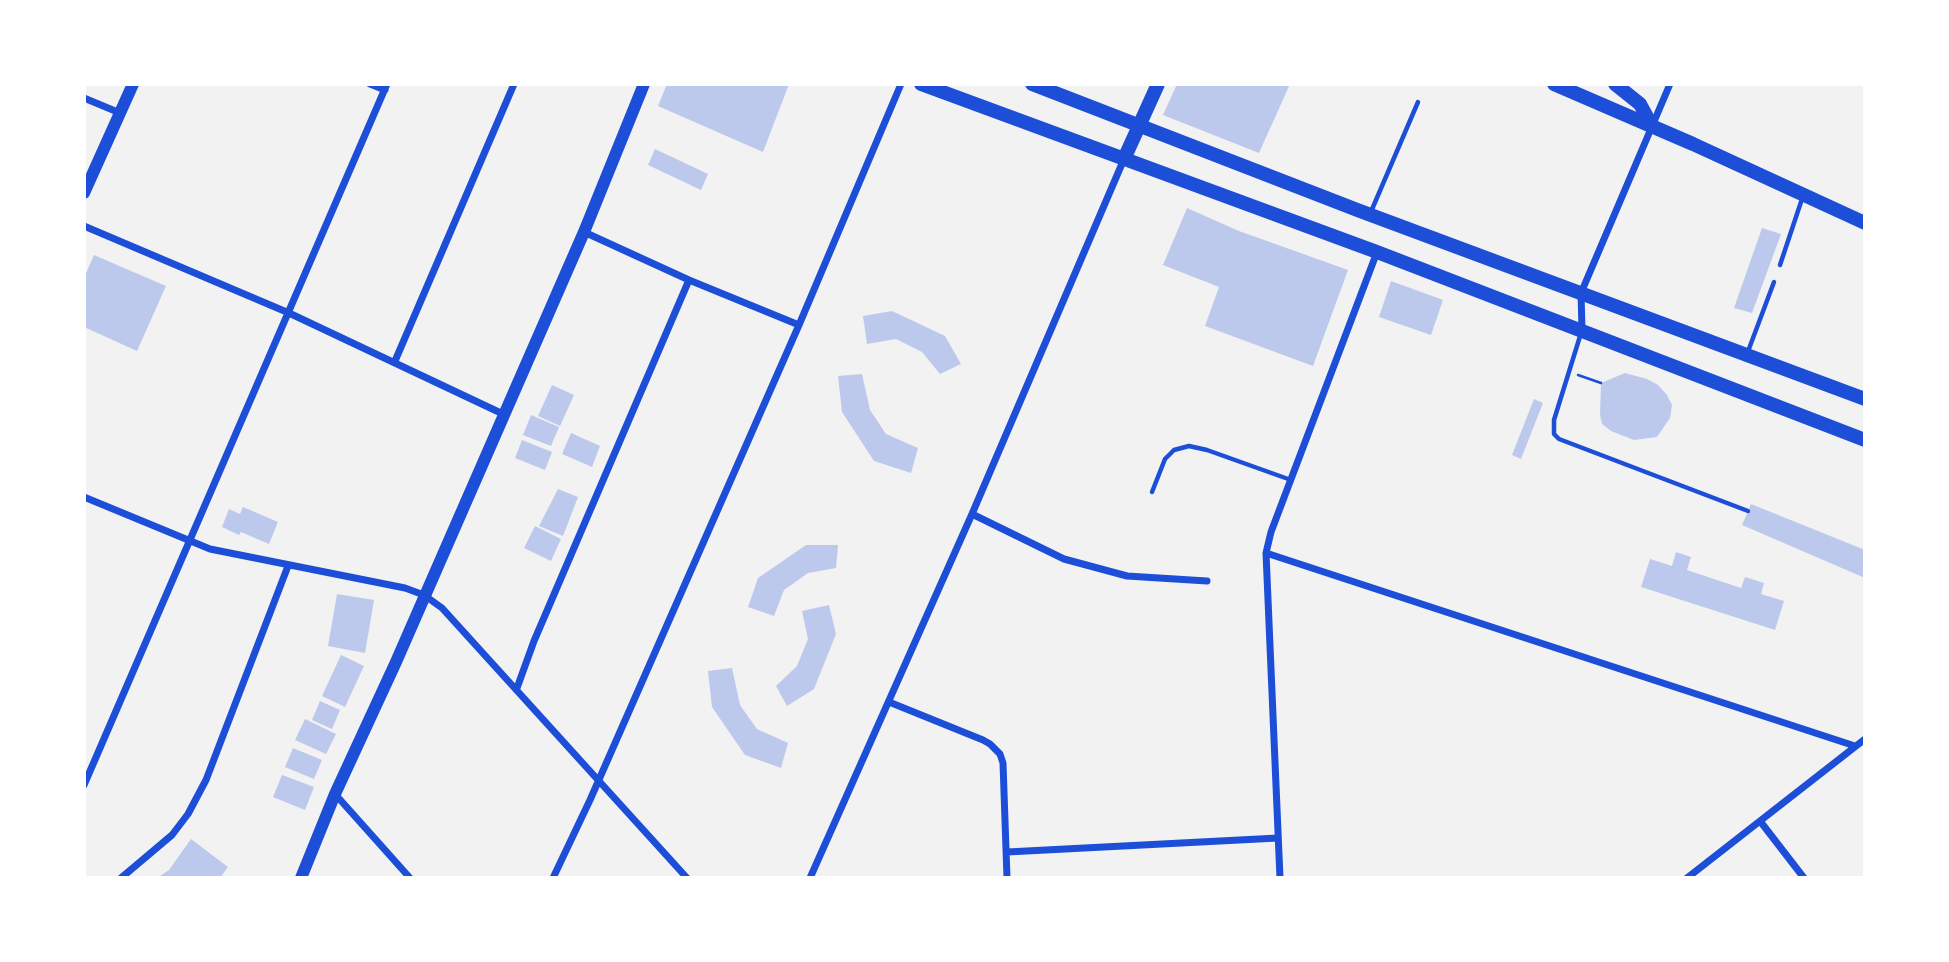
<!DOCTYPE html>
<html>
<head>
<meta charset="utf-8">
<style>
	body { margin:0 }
	#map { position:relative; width:1949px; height:962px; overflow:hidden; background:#f2f2f2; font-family:Ubuntu,sans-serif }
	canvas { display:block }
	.frame { position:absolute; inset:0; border:86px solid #fff; pointer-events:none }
</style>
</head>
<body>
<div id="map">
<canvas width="1949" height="962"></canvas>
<div class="frame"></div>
</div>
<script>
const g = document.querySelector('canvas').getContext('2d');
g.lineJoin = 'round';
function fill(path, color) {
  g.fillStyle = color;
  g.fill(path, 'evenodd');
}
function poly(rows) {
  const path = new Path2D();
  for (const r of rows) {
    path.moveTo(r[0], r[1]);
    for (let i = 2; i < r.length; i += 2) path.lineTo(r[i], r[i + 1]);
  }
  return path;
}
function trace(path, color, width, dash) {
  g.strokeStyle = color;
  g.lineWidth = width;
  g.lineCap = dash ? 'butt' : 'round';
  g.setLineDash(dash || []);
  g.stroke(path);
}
const building = poly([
	[667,84,789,84,763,152,658,106],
	[1177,84,1290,84,1259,153,1163,115],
	[655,149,708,174,701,190,648,165],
	[1187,208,1239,231,1348,270,1313,366,1205,326,1219,287,1163,265],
	[1762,228,1781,234,1752,313,1734,308],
	[94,255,166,286,137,351,84,327,84,278],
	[1391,281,1443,300,1431,335,1379,317],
	[892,311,945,336,961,364,940,374,922,352,896,339,867,344,863,316],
	[1625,373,1647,379,1658,385,1667,395,1672,405,1670,418,1657,437,1634,440,1611,431,1602,424,1600,415,1601,383],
	[862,374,870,410,886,434,918,448,911,473,874,461,842,412,838,376],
	[552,385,574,395,560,426,538,416],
	[1534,399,1543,403,1521,459,1512,455],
	[531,415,559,427,551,446,523,435],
	[571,433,600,446,592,467,562,454],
	[522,440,552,452,545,470,515,458],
	[558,489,578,497,563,536,539,526],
	[1751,504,1865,550,1865,578,1742,525],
	[243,507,278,522,269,544,241,532,239,535,222,527,229,509,240,514],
	[535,526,561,539,551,561,524,548],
	[806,545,838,545,836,568,808,573,784,590,774,616,748,607,758,578],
	[1676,552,1691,557,1687,570,1741,588,1745,577,1764,583,1761,594,1784,601,1775,630,1641,587,1650,559,1672,566],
	[337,594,374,600,365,653,328,646],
	[829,605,836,634,814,689,787,706,776,686,797,666,808,639,802,611],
	[341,655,364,666,345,707,322,696],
	[732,668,740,705,757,729,788,743,781,768,745,755,712,707,708,671],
	[320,701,340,710,332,729,312,720],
	[305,719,336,734,326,754,295,740],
	[293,748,322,760,314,779,285,767],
	[282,775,314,787,305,810,273,797],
	[191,839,228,867,220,878,157,878,169,870]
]);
const path = poly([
	[1578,375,1601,383]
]);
const service = poly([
	[1370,214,1418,102],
	[1780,265,1803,196],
	[1581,333,1554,420,1554,434,1559,439,1748,511],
	[1747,354,1774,282],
	[1152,492,1165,459,1174,450,1189,446,1207,450,1291,480]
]);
const minor = poly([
	[370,84,385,90],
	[84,98,120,113],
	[84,226,289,313,503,414],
	[584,232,689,280,799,325],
	[1582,330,1581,293,1670,84],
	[395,361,514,84],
	[84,497,210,549,405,588,424,595,442,608,687,878],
	[972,514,1064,559,1127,576,1207,581],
	[1266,553,1855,746],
	[517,688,534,641,689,280],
	[889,702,983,740,990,744,1000,754,1003,763,1007,878],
	[84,785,387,84],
	[335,794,410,878],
	[1760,821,1804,878],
	[1007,852,1278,838],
	[121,878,172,835,188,814,206,780,288,566],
	[553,878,590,800,799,325,901,84],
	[810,878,972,514,1124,159],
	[1280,878,1266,553,1271,532,1377,252],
	[1687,878,1865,739]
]);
const tertiary = poly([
	[84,193,133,84],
	[301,878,335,794,396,662,584,232,644,84]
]);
const primary = poly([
	[921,84,1377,252,1865,440],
	[1032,84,1360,211,1865,399],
	[1554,84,1693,144,1865,223],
	[1615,84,1640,104,1652,126],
	[1124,159,1158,84]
]);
fill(building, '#bdc9ec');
trace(path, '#1d4ed8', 2.5);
trace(service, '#1d4ed8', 4.5);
trace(minor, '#1d4ed8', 7);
trace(tertiary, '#1d4ed8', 12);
trace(primary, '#1d4ed8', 14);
</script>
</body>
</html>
